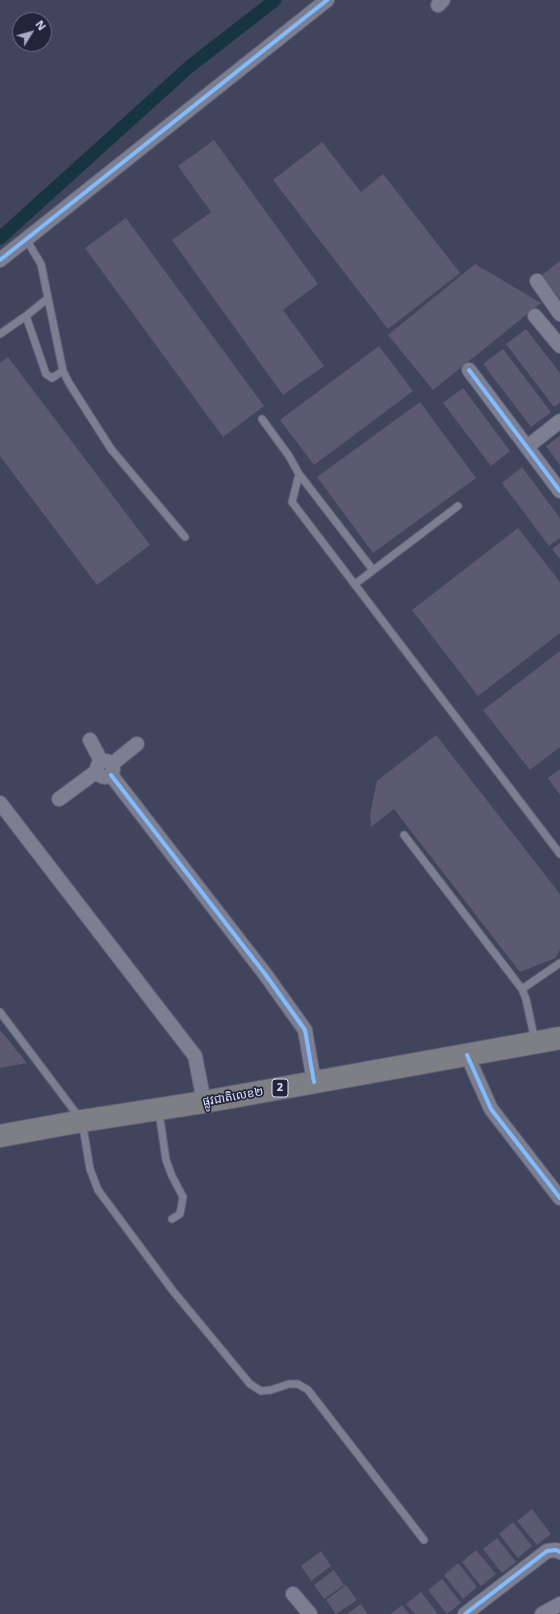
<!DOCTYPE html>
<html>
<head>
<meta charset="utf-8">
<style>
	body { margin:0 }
	#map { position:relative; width:560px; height:1614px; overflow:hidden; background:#41445d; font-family:"Noto Sans",sans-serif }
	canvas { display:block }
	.north { position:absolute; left:12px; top:12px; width:40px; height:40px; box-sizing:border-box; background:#22253a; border:1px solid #6d7188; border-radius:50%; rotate:53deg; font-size:11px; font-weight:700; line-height:16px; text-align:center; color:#dde2fe }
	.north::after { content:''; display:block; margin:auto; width:14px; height:18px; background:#a6abc6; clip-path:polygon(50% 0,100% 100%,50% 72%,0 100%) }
</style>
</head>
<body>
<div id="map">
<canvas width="560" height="1614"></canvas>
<div class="north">N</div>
</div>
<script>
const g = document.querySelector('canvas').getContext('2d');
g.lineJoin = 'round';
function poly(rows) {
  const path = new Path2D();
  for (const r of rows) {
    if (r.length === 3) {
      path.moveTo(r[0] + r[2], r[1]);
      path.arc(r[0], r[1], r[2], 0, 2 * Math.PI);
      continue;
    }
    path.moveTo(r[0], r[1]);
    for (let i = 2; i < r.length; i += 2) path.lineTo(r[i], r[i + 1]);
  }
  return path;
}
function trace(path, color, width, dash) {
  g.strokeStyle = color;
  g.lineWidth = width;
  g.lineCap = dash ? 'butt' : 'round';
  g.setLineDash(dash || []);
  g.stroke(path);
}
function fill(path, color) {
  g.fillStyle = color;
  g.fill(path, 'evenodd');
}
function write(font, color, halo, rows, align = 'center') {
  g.font = font + ' "Noto Sans","Noto Sans Khmer",sans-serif';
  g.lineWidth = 3.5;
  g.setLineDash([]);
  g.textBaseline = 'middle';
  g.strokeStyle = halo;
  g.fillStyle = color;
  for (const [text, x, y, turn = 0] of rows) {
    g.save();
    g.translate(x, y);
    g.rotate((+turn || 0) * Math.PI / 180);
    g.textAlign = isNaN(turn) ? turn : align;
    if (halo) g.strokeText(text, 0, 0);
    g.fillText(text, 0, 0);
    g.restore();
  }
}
const canal = poly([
	[0,238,189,67,275,0]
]);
const building = poly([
	[214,140,318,284,283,310,324,366,283,395,172,240,211,212,178,166],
	[322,142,361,192,383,174,460,273,388,329,273,180],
	[126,218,264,406,223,437,85,248],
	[560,261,560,299,542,275],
	[475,264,541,303,433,390,388,335],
	[526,329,560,373,560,403,554,407,506,344],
	[379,346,413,391,314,465,280,420],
	[503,349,551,412,531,427,483,364],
	[8,357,150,545,97,585,0,456,0,363],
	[463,388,510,451,491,466,443,403],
	[420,402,476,478,373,553,317,477],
	[560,436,560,465,546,446],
	[522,467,560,518,560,538,549,546,502,483],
	[518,528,560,582,560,633,478,696,412,610],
	[560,543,560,559,552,549],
	[560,651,560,747,530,770,483,710],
	[436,735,560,894,560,950,555,958,520,972,394,809,371,827,370,814,377,781],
	[560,769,560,795,548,778],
	[0,1030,27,1063,0,1068],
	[532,1509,551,1534,537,1545,517,1521],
	[513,1522,532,1546,518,1558,499,1534],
	[497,1538,516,1562,502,1573,483,1549],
	[476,1550,496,1574,481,1586,462,1562],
	[321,1551,331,1566,311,1581,301,1566],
	[458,1563,477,1587,463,1599,444,1575],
	[334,1570,344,1585,324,1599,314,1585],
	[442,1579,461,1603,447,1614,428,1590],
	[346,1585,357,1600,336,1614,326,1600],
	[421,1592,438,1614,415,1614,406,1604],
	[361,1604,368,1614,347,1614],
	[402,1605,409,1614,391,1614]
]);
const service = poly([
	[26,239,41,264,63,371,69,383,111,449,185,537],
	[26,316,46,374,52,378,63,371],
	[0,334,26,316,48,298],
	[262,419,289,456,299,474,292,502,560,854],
	[299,474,373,570],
	[355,584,458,506],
	[404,835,522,989,526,999,535,1041],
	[522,989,560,963],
	[0,1012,82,1121,90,1169,98,1190,173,1291,250,1384,261,1391,271,1390,289,1384,298,1384,308,1390,424,1540],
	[159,1112,166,1160,172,1176,183,1197,180,1214,172,1219]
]);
const minor = poly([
	[438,5,443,0],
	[0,260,327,0],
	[537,281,560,314],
	[535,316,560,346],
	[469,370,560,491],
	[527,447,560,421],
	[90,740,101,761],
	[105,769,8],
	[112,764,137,744],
	[111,775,265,974,305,1030,314,1082],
	[59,799,97,771],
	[0,803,195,1056,204,1102],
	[467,1055,491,1109,560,1198],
	[293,1594,310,1614],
	[465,1614,547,1551,556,1550,560,1552],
	[542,1614,560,1604]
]);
const trunk = poly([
	[0,1136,82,1121,204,1102,560,1038]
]);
const cycleway = poly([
	[0,260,327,0],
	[469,370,560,491],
	[111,775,265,974,305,1030,314,1082],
	[467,1055,491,1109,560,1198],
	[465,1614,547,1551,556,1550,560,1552]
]);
const shields = [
	[280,1088,16]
];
const shieldNames = [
	["2",280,1088]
];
const streetNames = [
	["ផ្លូវជាតិលេខ២",233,1097,-10]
];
trace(canal, '#163540', 13);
fill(building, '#5c5a70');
trace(service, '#5e6176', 9);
trace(minor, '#5e6176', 16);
trace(trunk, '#5e6176', 24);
trace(service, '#7c7f92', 7);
trace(minor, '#7c7f92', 14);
trace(trunk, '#7e7f85', 22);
trace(cycleway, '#80bcff', 4);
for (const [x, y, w] of shields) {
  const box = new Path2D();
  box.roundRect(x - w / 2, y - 9, w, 18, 3);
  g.fillStyle = '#22253a';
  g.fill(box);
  trace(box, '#dde2fe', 1);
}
write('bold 11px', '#dde2fe', null, shieldNames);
write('12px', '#dde2fe', '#22253a', streetNames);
</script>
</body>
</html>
